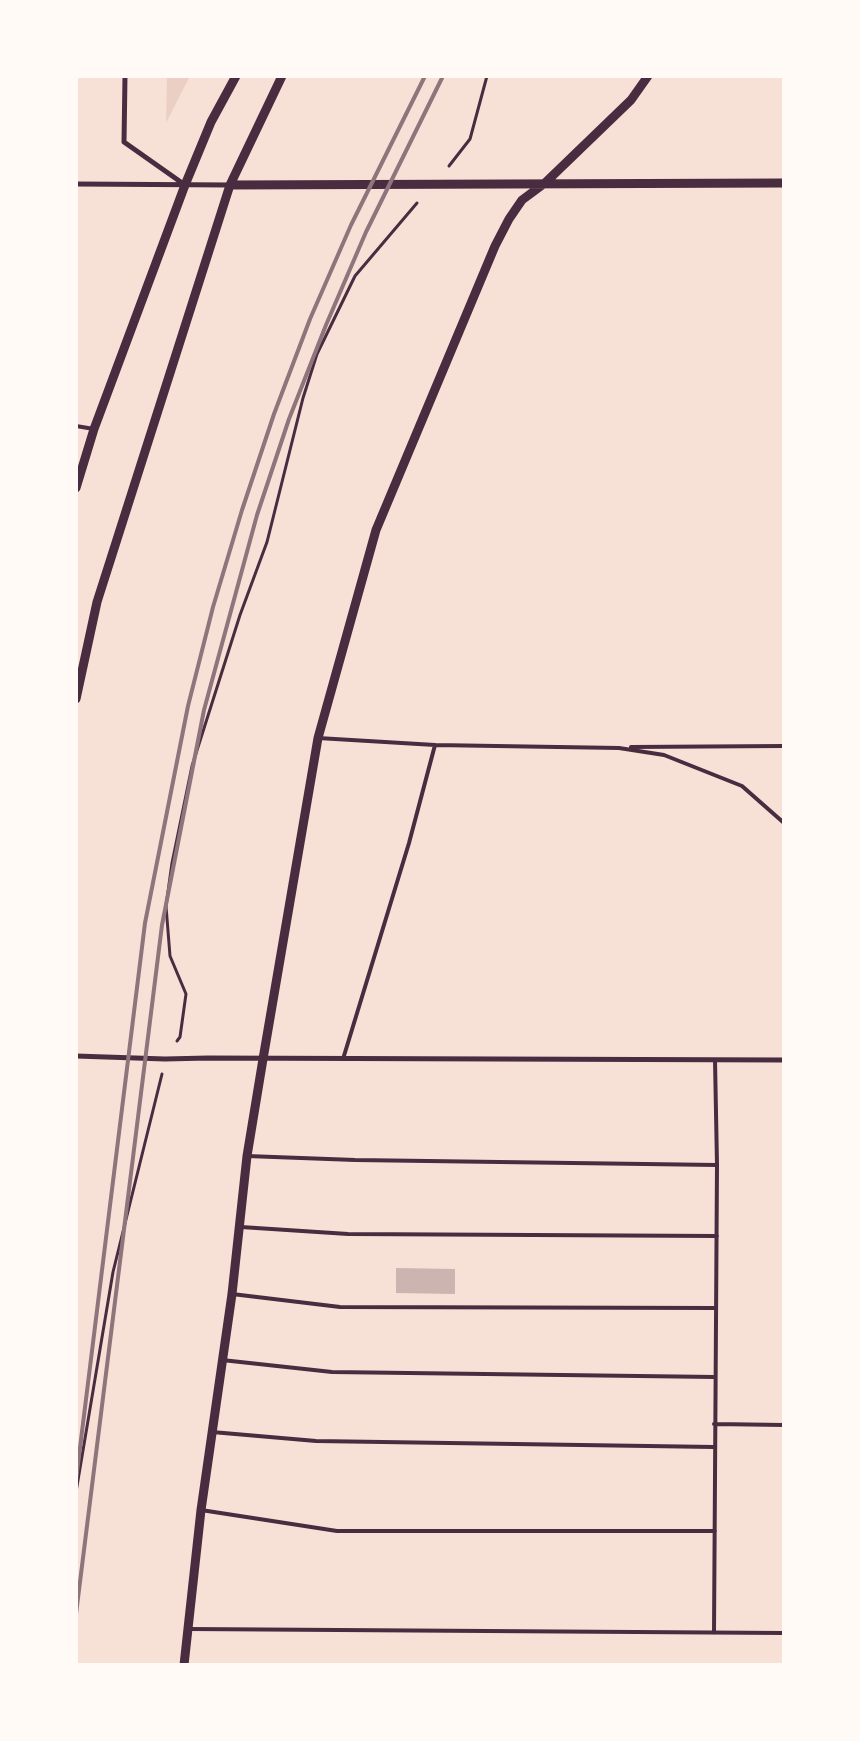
<!DOCTYPE html>
<html>
<head>
<meta charset="utf-8">
<style>
	body { margin:0 }
	#map { position:relative; width:860px; height:1741px; overflow:hidden; background:#f7e1d7; font-family:Karla,sans-serif }
	canvas { display:block }
	.frame { position:absolute; inset:0; border:78px solid #fffaf5; pointer-events:none }
</style>
</head>
<body>
<div id="map">
<canvas width="860" height="1741"></canvas>
<div class="frame"></div>
</div>
<script>
const g = document.querySelector('canvas').getContext('2d');
g.lineJoin = 'round';
function fill(path, color) {
  g.fillStyle = color;
  g.fill(path, 'evenodd');
}
function poly(rows) {
  const path = new Path2D();
  for (const r of rows) {
    path.moveTo(r[0], r[1]);
    for (let i = 2; i < r.length; i += 2) path.lineTo(r[i], r[i + 1]);
  }
  return path;
}
function trace(path, color, width, dash) {
  g.strokeStyle = color;
  g.lineWidth = width;
  g.lineCap = dash ? 'butt' : 'round';
  g.setLineDash(dash || []);
  g.stroke(path);
}
const green = poly([
	[167,76,190,76,166,123]
]);
const building = poly([
	[396,1268,455,1269,455,1294,396,1293]
]);
const path = poly([
	[449,166,470,139,487,76],
	[177,1041,180,1037,186,994,170,956,166,906,172,863,192,766,240,615,267,542,303,398,317,354,355,276,417,203],
	[76,1492,113,1272,162,1074]
]);
const service = poly([
	[76,426,94,429],
	[318,738,435,745,619,748,664,755,742,786,784,823],
	[631,747,784,746],
	[343,1059,409,843,435,745],
	[247,1156,355,1160,717,1165],
	[241,1227,348,1234,717,1236],
	[232,1294,340,1307,716,1308],
	[222,1360,332,1372,715,1377],
	[714,1424,784,1425],
	[212,1432,316,1441,714,1447],
	[201,1510,337,1531,715,1531],
	[189,1629,784,1633],
	[714,1633,717,1165,715,1060]
]);
const minor = poly([
	[125,76,124,142,185,185],
	[76,184,230,185],
	[76,1056,165,1059,208,1058,784,1060]
]);
const tertiary = poly([
	[230,185,784,183],
	[76,488,94,429,185,185,211,122,236,76],
	[76,699,97,602,230,185,282,76],
	[184,1665,201,1510,232,1294,247,1156,263,1059,318,738,376,530,495,246,509,219,522,200,545,183,631,100,648,76]
]);
const rail = poly([
	[76,1480,145,923,188,706,213,607,242,510,274,414,310,319,351,225,425,76],
	[76,1614,162,925,204,710,257,515,289,419,326,325,366,232,443,76]
]);
fill(green, '#ebcfc5');
fill(building, '#ccb4b1');
trace(path, '#4a2c40', 3);
trace(service, '#4a2c40', 4);
trace(minor, '#4a2c40', 5);
trace(tertiary, '#4a2c40', 9);
trace(rail, '#8f747c', 4);
</script>
</body>
</html>
